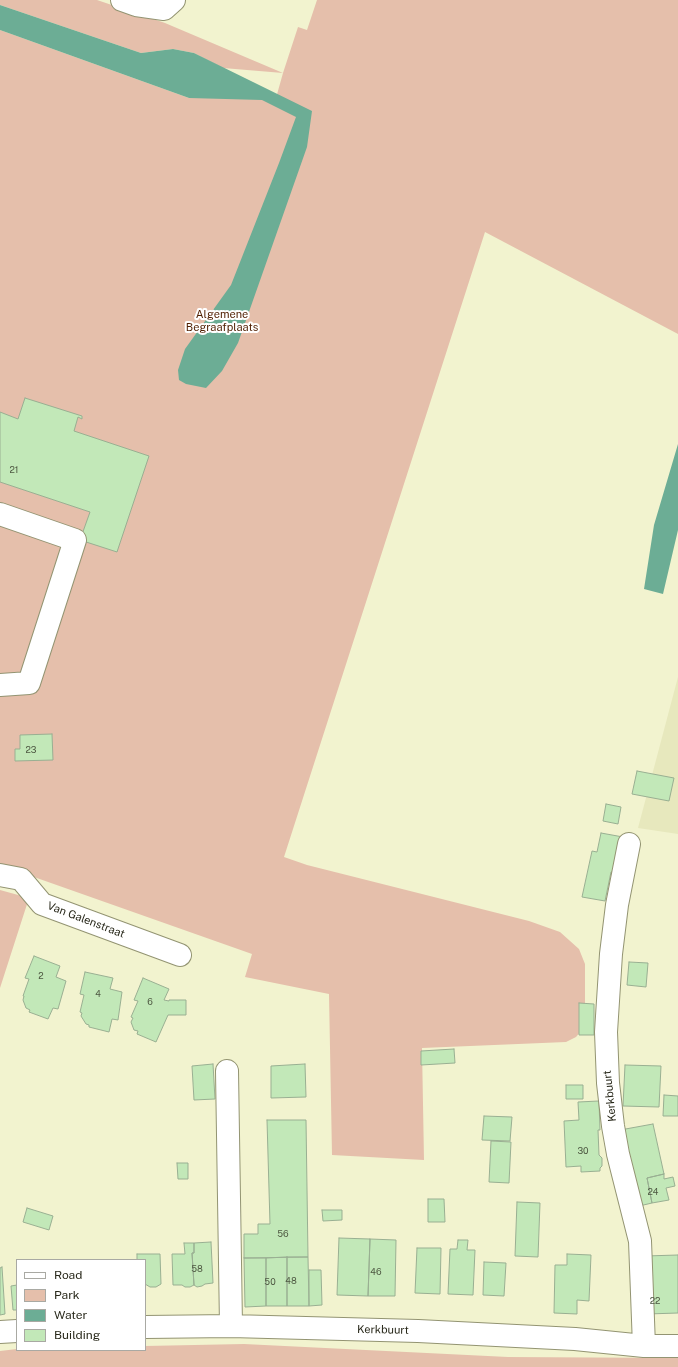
<!DOCTYPE html>
<html>
<head>
<meta charset="utf-8">
<style>
	body { margin:0 }
	#map { position:relative; width:678px; height:1367px; overflow:hidden; background:#f2f3cf; font-family:"Public Sans",sans-serif }
	canvas { display:block }
	.legend { position:absolute; left:16px; top:1259px; width:130px; height:92px; box-sizing:border-box; background:#fff; border:1px solid #a9a9a3; margin:0; padding:5px 7px; list-style:none; font-size:12px; color:#28281a }
	.legend li { display:flex; align-items:center; gap:8px; height:20px }
	.legend b { width:20px; border:1px solid #a9a9a3 }
</style>
</head>
<body>
<div id="map">
<canvas width="678" height="1367"></canvas>
<ul class="legend">
<li><b style="height:5px;background:#fff"></b>Road</li>
<li><b style="height:11px;background:#e5bfab"></b>Park</li>
<li><b style="height:11px;background:#6cad95"></b>Water</li>
<li><b style="height:11px;background:#c2e8b8"></b>Building</li>
</ul>
</div>
<script>
const g = document.querySelector('canvas').getContext('2d');
g.lineJoin = 'round';
function fill(path, color) {
  g.fillStyle = color;
  g.fill(path, 'evenodd');
}
function poly(rows) {
  const path = new Path2D();
  for (const r of rows) {
    path.moveTo(r[0], r[1]);
    for (let i = 2; i < r.length; i += 2) path.lineTo(r[i], r[i + 1]);
  }
  return path;
}
function trace(path, color, width, dash) {
  g.strokeStyle = color;
  g.lineWidth = width;
  g.lineCap = dash ? 'butt' : 'round';
  g.setLineDash(dash || []);
  g.stroke(path);
}
function write(font, color, halo, rows, align = 'center') {
  g.font = font + ' "Public Sans",sans-serif';
  g.lineWidth = 4;
  g.setLineDash([]);
  g.textBaseline = 'middle';
  g.strokeStyle = halo;
  g.fillStyle = color;
  for (const [text, x, y, turn = 0] of rows) {
    g.save();
    g.translate(x, y);
    g.rotate((+turn || 0) * Math.PI / 180);
    g.textAlign = isNaN(turn) ? turn : align;
    if (halo) g.strokeText(text, 0, 0);
    g.fillText(text, 0, 0);
    g.restore();
  }
}
const built = poly([
	[678,677,678,834,638,828]
]);
const green = poly([
	[0,0,97,0,165,23,283,73,298,27,307,30,317,0,678,0,678,334,485,232,284,857,307,865,529,921,560,932,579,949,585,964,585,1007,582,1030,576,1037,566,1042,422,1048,424,1160,332,1155,329,994,245,977,252,954,0,865,0,30,189,98,276,98,283,73,223,68,194,53,173,49,141,53,0,5],
	[0,890,29,898,0,988],
	[244,1344,508,1357,678,1358,678,1367,0,1367,0,1351,17,1349,145,1350,145,1346]
]);
const water = poly([
	[0,5,141,53,173,49,194,53,312,111,307,147,238,343,222,371,206,388,186,384,179,380,178,370,185,349,231,285,279,163,296,117,262,100,189,98,0,30],
	[678,444,678,530,663,594,644,589,654,525]
]);
const building = poly([
	[25,398,82,416,82,419,78,417,74,431,149,456,117,552,80,540,90,512,0,482,0,412,18,419,25,398],
	[52,734,53,760,15,761,15,749,20,749,20,735,52,734],
	[637,771,674,778,669,801,632,794,637,771],
	[606,804,621,807,618,824,603,821,606,804],
	[601,833,623,837,616,872,611,872,605,901,582,897,592,851,597,852,601,833],
	[34,956,60,966,56,977,66,981,58,1009,53,1008,48,1019,29,1012,30,1010,26,1008,23,1000,24,996,23,996,29,979,25,978,34,956],
	[629,962,648,963,646,987,627,985,629,962],
	[85,972,113,978,110,989,122,992,118,1020,112,1019,109,1032,89,1027,89,1025,86,1024,81,1016,82,1013,80,1012,84,995,80,994,85,972],
	[143,978,169,989,164,1000,169,1001,169,1000,186,1000,186,1015,168,1015,156,1042,137,1034,138,1031,134,1030,131,1022,133,1018,131,1017,138,1001,134,1000,143,978],
	[579,1003,594,1004,594,1035,579,1035,579,1003],
	[454,1049,455,1063,421,1065,421,1051,454,1049],
	[213,1064,215,1099,194,1100,192,1066,213,1064],
	[305,1064,306,1097,271,1098,271,1066,305,1064],
	[625,1065,661,1066,659,1107,623,1106,625,1065],
	[566,1085,583,1085,583,1099,566,1099,566,1085],
	[664,1095,678,1096,678,1116,663,1116,664,1095],
	[599,1101,600,1130,598,1130,599,1155,602,1158,602,1166,600,1168,600,1171,581,1172,581,1166,566,1167,564,1121,579,1120,578,1102,599,1101],
	[484,1116,512,1117,510,1141,482,1140,484,1116],
	[267,1120,306,1120,308,1257,244,1258,244,1234,258,1234,258,1224,270,1224,267,1120],
	[653,1124,664,1174,647,1178,652,1203,635,1207,620,1130,653,1124],
	[491,1141,511,1142,509,1183,489,1182,491,1141],
	[177,1163,188,1163,188,1179,178,1179,177,1163],
	[664,1174,664,1179,673,1177,675,1186,666,1188,669,1200,652,1203,647,1178,664,1174],
	[428,1199,444,1199,445,1222,428,1222,428,1199],
	[517,1202,540,1203,538,1257,515,1256,517,1202],
	[27,1208,53,1216,49,1230,23,1222,27,1208],
	[322,1210,342,1210,342,1220,323,1221,322,1210],
	[339,1238,370,1239,368,1296,337,1295,339,1238],
	[370,1239,396,1240,395,1296,368,1296,370,1239],
	[458,1240,468,1240,467,1250,475,1250,473,1295,448,1294,450,1249,457,1249,458,1240],
	[211,1242,213,1283,205,1284,202,1286,197,1287,194,1285,192,1253,194,1253,194,1243,211,1242],
	[184,1243,194,1243,194,1253,192,1253,194,1285,190,1287,185,1287,182,1285,173,1285,172,1254,185,1254,184,1243],
	[417,1248,441,1248,440,1294,415,1293,417,1248],
	[137,1254,160,1254,161,1284,156,1287,150,1287,145,1284,145,1260,137,1260,137,1254],
	[567,1254,591,1255,589,1301,577,1300,577,1314,554,1313,555,1265,567,1265,567,1254],
	[678,1255,678,1313,647,1314,645,1256,678,1255],
	[287,1257,287,1306,266,1306,266,1258,287,1257],
	[287,1257,308,1257,309,1306,287,1306,287,1257],
	[244,1258,266,1258,266,1306,245,1307,244,1258],
	[484,1262,506,1263,504,1296,483,1295,484,1262],
	[2,1267,5,1314,0,1315,0,1268,2,1267],
	[309,1270,321,1270,322,1305,309,1306,309,1270],
	[17,1285,17,1310,13,1310,11,1286,17,1285]
]);
const minor = poly([
	[122,0,136,5,164,9,174,0],
	[0,514,75,540,29,683,0,685],
	[629,844,617,905,611,954,606,1032,608,1083,613,1126,618,1154,640,1241,644,1346],
	[0,875,21,879,42,904,180,955],
	[227,1071,231,1326],
	[145,1327,231,1326,418,1331,575,1339,644,1346,678,1346],
	[0,1332,17,1331]
]);
const numberNames = [
	["21",14,470],
	["23",31,750],
	["2",41,976],
	["4",98,994],
	["6",150,1002],
	["30",583,1151],
	["24",653,1192],
	["56",283,1234],
	["58",197,1269],
	["46",376,1272],
	["48",291,1281],
	["50",270,1282],
	["22",655,1301]
];
const parkNames = [
	["Algemene",222,315],
	["Begraafplaats",222,328]
];
const streetNames = [
	["Van Galenstraat",86,920,21],
	["Kerkbuurt",610,1096,-96],
	["Kerkbuurt",383,1330,1]
];
fill(built, '#e7e8bd');
fill(green, '#e5bfab');
fill(water, '#6cad95');
fill(building, '#c2e8b8');
trace(building, '#99af92', 1);
trace(minor, '#939472', 24);
trace(minor, '#fff', 22);
write('9px', '#4e5842', null, numberNames);
write('11px', '#4f1e00', '#fff', parkNames);
write('11px', '#28281a', '#fff', streetNames);
</script>
</body>
</html>
